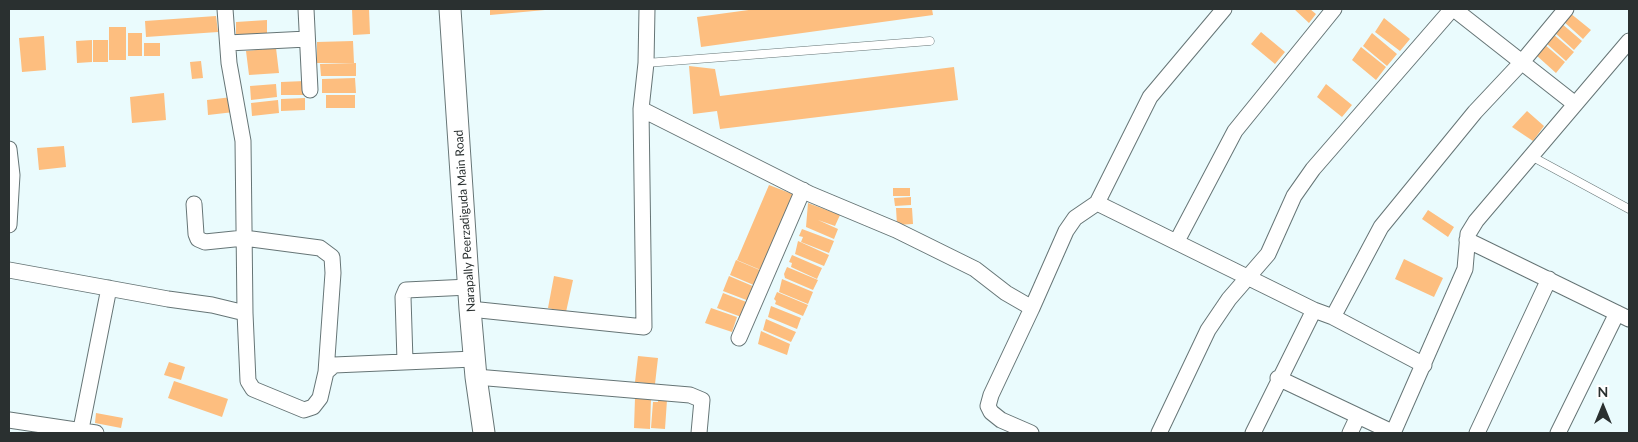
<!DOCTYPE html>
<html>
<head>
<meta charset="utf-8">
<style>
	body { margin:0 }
	#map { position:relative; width:1638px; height:442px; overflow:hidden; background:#eafbfd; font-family:Lato,sans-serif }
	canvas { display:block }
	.frame { position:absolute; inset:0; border:10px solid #2a3030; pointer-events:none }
	.north { position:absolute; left:1578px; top:382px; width:50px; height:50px; -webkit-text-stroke:4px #fff; paint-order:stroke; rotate:0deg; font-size:14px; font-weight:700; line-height:20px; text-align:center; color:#2a3030 }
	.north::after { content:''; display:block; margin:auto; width:18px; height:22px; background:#2a3030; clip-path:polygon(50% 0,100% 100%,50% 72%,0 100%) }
</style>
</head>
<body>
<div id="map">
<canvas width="1638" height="442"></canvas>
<div class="frame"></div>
<div class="north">N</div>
</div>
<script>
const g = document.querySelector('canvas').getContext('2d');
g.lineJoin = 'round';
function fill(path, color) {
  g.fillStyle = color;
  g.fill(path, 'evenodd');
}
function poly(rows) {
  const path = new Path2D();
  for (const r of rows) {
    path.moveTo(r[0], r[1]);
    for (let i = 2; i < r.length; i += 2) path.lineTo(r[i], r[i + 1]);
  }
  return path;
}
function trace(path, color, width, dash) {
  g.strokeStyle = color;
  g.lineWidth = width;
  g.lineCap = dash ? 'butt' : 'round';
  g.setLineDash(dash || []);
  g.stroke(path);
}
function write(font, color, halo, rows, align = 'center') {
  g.font = font + ' Lato,sans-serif';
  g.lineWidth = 5;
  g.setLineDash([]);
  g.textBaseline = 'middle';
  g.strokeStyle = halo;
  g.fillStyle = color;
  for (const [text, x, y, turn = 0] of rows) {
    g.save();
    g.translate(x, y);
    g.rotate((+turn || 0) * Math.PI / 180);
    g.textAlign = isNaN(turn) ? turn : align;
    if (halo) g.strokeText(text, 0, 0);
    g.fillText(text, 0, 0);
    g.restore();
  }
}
const building = poly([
	[352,9,369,9,370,34,353,35],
	[490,9,545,9,545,10,490,15],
	[756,9,932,9,933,15,701,47,697,17],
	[1294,9,1310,9,1316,14,1309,23],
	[1570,13,1591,30,1583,39,1563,21],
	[216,16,218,32,146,37,145,21],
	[1384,18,1410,39,1400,51,1375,32],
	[267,20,267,34,236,36,236,22],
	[1561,23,1582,41,1574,50,1554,32],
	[109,27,126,27,126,60,109,60],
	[1261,32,1285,52,1275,64,1251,44],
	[128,33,142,33,142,56,128,56],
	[1372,33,1397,54,1387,66,1363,46],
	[1553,34,1574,52,1566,61,1546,43],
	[44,36,46,70,22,72,19,38],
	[92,40,92,62,77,63,76,41],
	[93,40,108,40,108,62,93,62],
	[353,41,354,63,317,63,317,42],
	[144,43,160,43,160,56,144,56],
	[1544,44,1565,62,1556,73,1536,55],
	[1361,47,1386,67,1376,80,1352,60],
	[276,48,279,73,249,75,246,51],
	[201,61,203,78,192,79,190,62],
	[356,63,356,76,321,76,320,64],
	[689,66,715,69,720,96,954,67,958,100,720,129,717,111,693,114],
	[355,78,356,93,322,93,322,79],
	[305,81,305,95,281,95,281,82],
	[276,84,277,97,251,100,250,86],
	[1326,84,1352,105,1342,117,1317,97],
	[164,93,166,120,132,123,130,97],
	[326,95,355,95,355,108,326,108],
	[232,97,234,112,208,115,207,100],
	[305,98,305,110,281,111,281,99],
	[278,100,279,113,252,116,251,103],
	[1527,111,1544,126,1533,141,1512,127],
	[64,146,66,167,39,170,37,148],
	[769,185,795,195,763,271,737,260],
	[893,188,910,188,910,196,893,196],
	[911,197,911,205,895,206,894,198],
	[808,203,840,215,835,226,818,220,838,229,834,239,806,227],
	[896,208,912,208,913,224,897,225],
	[1428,210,1454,227,1448,237,1422,219],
	[802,229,834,241,829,253,801,242,803,237,799,236],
	[798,241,829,255,824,266,795,254],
	[792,255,822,268,817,279,791,267,792,263,789,262],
	[1404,259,1443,278,1434,297,1395,279],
	[736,260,762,271,756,286,730,275],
	[787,267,818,280,813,290,785,278,784,274],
	[554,276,573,280,566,312,548,308],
	[729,276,755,287,749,301,723,291],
	[782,279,813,292,808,304,779,292],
	[777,292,808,305,803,316,775,304,776,301,774,299],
	[723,293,749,303,744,318,717,308],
	[771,306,801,318,797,329,768,317],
	[711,308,737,317,732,332,705,323],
	[766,319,796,332,791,342,763,330],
	[761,331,790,344,787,355,758,344],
	[638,356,658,358,655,384,635,382],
	[169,362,185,367,181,380,164,375],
	[174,381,228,399,222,417,168,398],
	[635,398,651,399,650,429,634,428],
	[658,399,667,400,665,429,651,428,653,402,658,402],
	[96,413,123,418,121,428,95,423]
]);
const lane = poly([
	[646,63,930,41],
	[1531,156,1629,209]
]);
const street = poly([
	[225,9,229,63,243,141,245,313],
	[306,9,310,90],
	[647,9,646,63,641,109,810,194,896,230,975,269,1006,293,1032,308,1066,231,1075,218,1097,203,1150,97,1224,9],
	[1454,9,1575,104],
	[228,43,307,39],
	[9,149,12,175,9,225],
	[1097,203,1314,310,1333,317,1424,365],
	[194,204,196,234,198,239,205,242,244,238,320,248,332,257,333,273,326,372],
	[1467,240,1629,319],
	[1177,241,1235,131,1334,9],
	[9,270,168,299,212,305,245,313,248,381,253,389,304,410,313,407,320,398,326,372,334,365,474,359],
	[470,309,644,327,641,109],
	[1333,317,1381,227,1475,112,1522,62,1566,9],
	[739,338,803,190],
	[405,361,403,297,406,290,469,287],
	[476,377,690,395,702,400,699,433],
	[1278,378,1394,433],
	[9,420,96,433],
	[81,429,109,288],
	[1031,433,1001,420,991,412,988,406,991,395,1032,308],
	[1159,433,1208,330,1229,299,1268,254,1294,196,1313,169,1452,9],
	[1253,433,1314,310],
	[1350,433,1358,416],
	[1393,433,1465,269,1468,234,1476,221,1629,41],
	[1477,433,1549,279],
	[1558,433,1617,313]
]);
const secondary = poly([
	[450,9,470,309,476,377,484,433]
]);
const streetNames = [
	["Narapally Peerzadiguda Main Road",465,221,-94]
];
fill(building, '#fdbe7f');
trace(lane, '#667576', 9);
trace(street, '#667576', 17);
trace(secondary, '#667576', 23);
trace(lane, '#fff', 8);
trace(street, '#fff', 15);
trace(secondary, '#fff', 21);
write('12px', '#2a3030', '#fff', streetNames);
</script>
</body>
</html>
